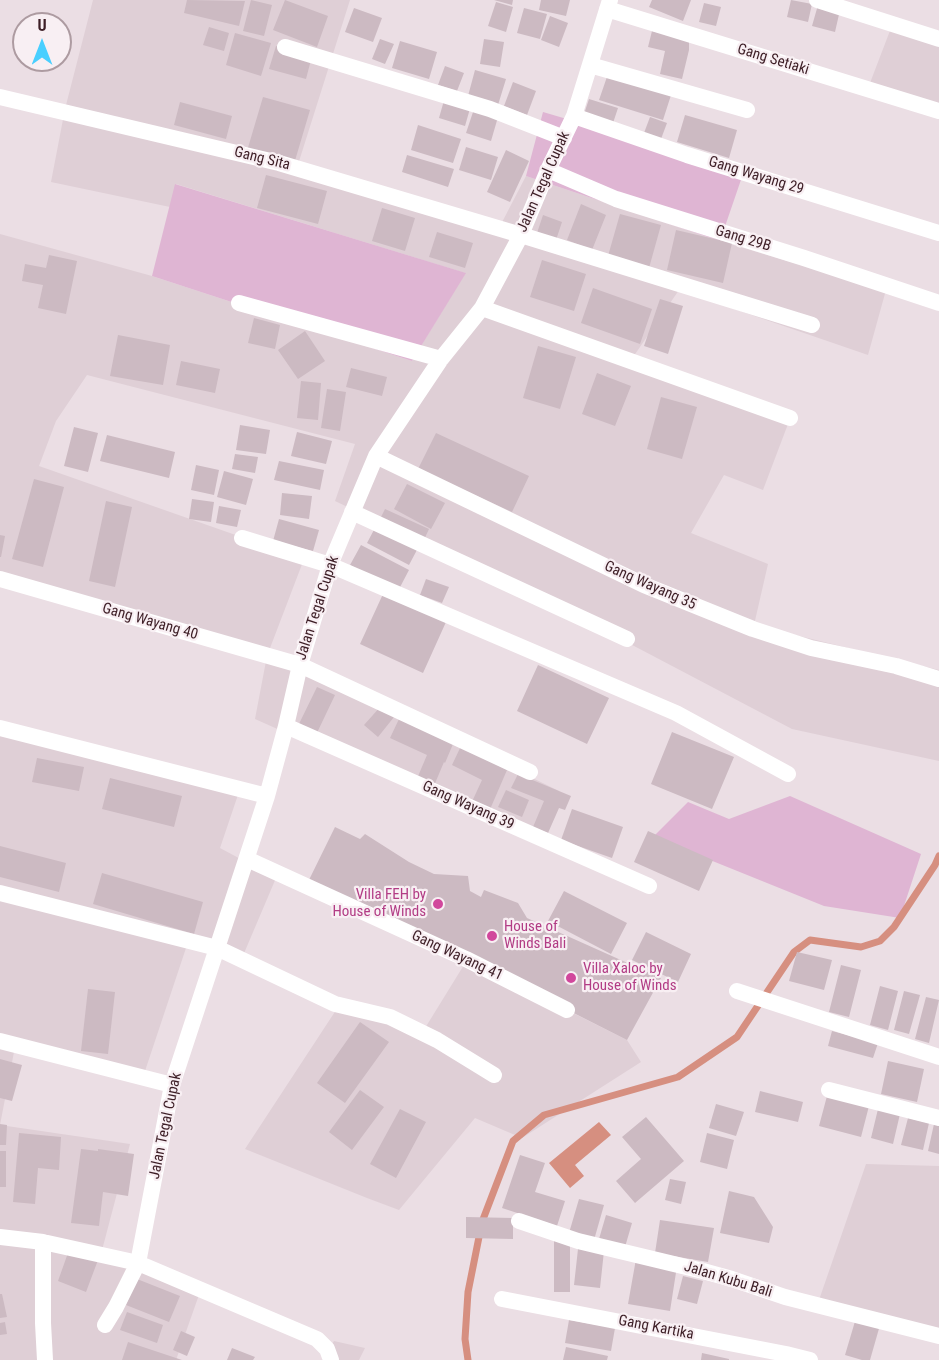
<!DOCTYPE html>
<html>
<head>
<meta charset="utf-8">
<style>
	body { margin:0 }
	#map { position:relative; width:939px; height:1360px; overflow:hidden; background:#ebdee4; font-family:"Roboto Condensed",sans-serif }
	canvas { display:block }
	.north { position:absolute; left:12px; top:12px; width:60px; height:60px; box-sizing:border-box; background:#f8eff3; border:2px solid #ad9ba1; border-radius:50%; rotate:0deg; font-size:16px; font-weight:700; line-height:24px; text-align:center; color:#3d1e26 }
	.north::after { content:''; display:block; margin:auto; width:21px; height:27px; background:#49cfff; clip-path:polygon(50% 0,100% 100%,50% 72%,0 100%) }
</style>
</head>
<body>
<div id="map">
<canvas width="939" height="1360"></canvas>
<div class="north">U</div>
</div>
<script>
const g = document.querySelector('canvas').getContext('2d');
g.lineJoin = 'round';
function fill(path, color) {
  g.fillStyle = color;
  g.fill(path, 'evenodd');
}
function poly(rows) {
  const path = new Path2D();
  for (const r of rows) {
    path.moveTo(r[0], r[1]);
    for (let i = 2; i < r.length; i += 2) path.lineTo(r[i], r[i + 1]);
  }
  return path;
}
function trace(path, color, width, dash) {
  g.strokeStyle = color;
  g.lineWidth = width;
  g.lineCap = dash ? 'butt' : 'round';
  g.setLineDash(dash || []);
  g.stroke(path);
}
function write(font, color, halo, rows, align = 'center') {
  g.font = font + ' "Roboto Condensed",sans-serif';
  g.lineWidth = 4.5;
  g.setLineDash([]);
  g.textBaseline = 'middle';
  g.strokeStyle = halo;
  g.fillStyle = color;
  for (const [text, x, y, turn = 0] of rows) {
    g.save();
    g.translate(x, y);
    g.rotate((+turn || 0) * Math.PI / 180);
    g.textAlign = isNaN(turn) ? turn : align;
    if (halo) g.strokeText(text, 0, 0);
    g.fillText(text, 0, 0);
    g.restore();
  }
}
const built = poly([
	[93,0,350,0,295,174,498,230,526,176,720,241,886,290,868,355,679,290,629,363,788,424,763,490,724,475,691,533,768,564,754,625,939,670,939,761,792,729,577,616,335,501,355,444,87,375,56,421,39,466,304,559,267,656,500,762,559,791,540,846,255,719,267,656,0,578,0,234,152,276,412,361,465,273,176,184,170,207,51,182,65,109],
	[891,28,939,43,939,106,870,83],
	[0,722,242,783,220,848,276,878,242,958,190,936,144,1074,14,1052,0,1125,130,1144,101,1254,200,1292,176,1360,0,1360],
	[467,960,627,1040,641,1062,522,1138,475,1118,399,1210,367,1198,245,1149,342,1001,422,1033],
	[866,1164,939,1166,939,1332,819,1300],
	[334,1341,365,1348,359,1360,322,1360]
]);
const green = poly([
	[543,112,744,171,720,241,526,176],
	[175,184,466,273,412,361,152,276],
	[790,796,921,854,900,918,824,906,653,837,688,802,729,819]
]);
const water = poly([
	[599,1122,611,1135,575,1165,584,1176,570,1188,549,1163]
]);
const stream = poly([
	[468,1360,465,1339,468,1292,482,1222,513,1141,544,1115,678,1077,737,1037,794,952,810,940,861,947,880,941,894,927,935,865,939,856]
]);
const building = poly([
	[187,0,245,1,239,26,184,13],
	[251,0,272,5,264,36,243,31],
	[285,0,328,16,317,47,273,30],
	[494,0,513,0,512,5],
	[541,0,570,0,566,16,539,10],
	[652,0,691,0,683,21,649,7],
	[791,0,812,4,808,22,787,17],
	[496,2,513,7,506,32,488,26],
	[704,3,721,7,716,26,699,22],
	[818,5,840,10,835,32,812,26],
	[354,8,382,18,373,42,345,32],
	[524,8,547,14,540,39,517,33],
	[550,16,568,23,559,47,541,40],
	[209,27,229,33,224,51,203,45],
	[652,31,689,40,689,50,682,79,660,74,665,51,648,47],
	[235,33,271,43,261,76,226,65],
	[380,39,394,44,385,64,372,59],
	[484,39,504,42,500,67,480,64],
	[400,41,437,52,429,79,392,68],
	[276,46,312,56,306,79,269,69],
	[445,66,464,73,457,91,438,85],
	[475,70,506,79,498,105,468,96],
	[609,71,672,92,663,120,599,100],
	[513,82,536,91,527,115,504,106],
	[263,97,310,110,294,164,247,151],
	[445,97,471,105,465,126,439,118],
	[589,99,618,108,612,126,583,117],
	[180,102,232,116,226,139,174,125],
	[474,109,498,117,491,141,466,133],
	[685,115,737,130,729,158,677,142],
	[650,117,667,123,661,139,644,133],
	[418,125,461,139,453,163,411,150],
	[466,147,498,157,491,180,459,170],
	[506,150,529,161,510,202,487,192],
	[407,155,454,169,448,187,402,172],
	[266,175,327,191,318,224,257,208],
	[581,204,606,215,592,250,567,240],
	[382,208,415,218,405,251,372,241],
	[620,214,661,225,649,268,608,256],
	[543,215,562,222,556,240,537,233],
	[676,230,732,243,723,283,667,270],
	[437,232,473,243,465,268,429,257],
	[49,255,77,261,66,314,38,308,43,285,22,281,25,264,46,268],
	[542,260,586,274,574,311,530,297],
	[593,288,652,309,640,344,581,323],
	[660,299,683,306,668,354,644,346],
	[254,318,280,325,275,349,248,343],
	[305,331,325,361,298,379,278,350],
	[118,335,170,345,163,385,110,376],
	[538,346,576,357,560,409,523,398],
	[181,361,220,369,215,393,176,385],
	[351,368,387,377,382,396,346,387],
	[597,373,631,386,615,426,582,414],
	[301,381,321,383,318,420,297,418],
	[327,389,346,392,340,431,321,428],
	[661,397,697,407,682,459,647,449],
	[240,425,270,430,266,454,236,450],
	[74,427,98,433,88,472,64,466],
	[297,432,332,441,326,464,291,456],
	[436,433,529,476,512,512,418,469],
	[107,435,175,452,169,478,100,461],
	[235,454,258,457,255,473,232,469],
	[279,461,324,470,320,490,274,480],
	[196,465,219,470,214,495,191,490],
	[224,471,253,479,246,505,217,497],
	[34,479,64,487,43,567,12,559],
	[407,484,445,503,431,529,394,509],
	[282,493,312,496,309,519,280,515],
	[192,499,214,502,211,522,189,519],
	[106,501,132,507,115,587,89,581],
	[219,506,241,510,237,527,216,523],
	[385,509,429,529,422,544,378,523],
	[279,519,319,530,313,551,273,541],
	[376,526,418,548,409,565,367,543],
	[0,535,5,536,1,557,0,557],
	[361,545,409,570,398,591,350,565],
	[426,579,449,587,442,603,420,595],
	[383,594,446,622,423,673,360,644],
	[538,665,609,698,587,744,517,711],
	[317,687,335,695,315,737,297,728],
	[381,706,394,717,378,737,364,725],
	[399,719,453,744,445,763,444,762,433,788,416,781,427,755,390,738],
	[672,732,734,757,712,809,651,784],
	[461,746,507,770,488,814,470,806,482,780,452,765],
	[37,758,84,767,79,791,32,782],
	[518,774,571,796,565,810,559,808,548,833,533,827,544,801,511,788],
	[110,778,182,796,174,827,102,809],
	[506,790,529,800,522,817,498,807],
	[572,809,623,827,612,858,561,840],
	[335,827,360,839,365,834,409,862,434,874,468,876,470,891,481,897,484,890,518,903,527,918,661,978,627,1040,467,959,306,886],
	[648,831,713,860,699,891,634,862],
	[0,846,66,863,59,892,0,877],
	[102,873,203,902,194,934,93,904],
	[564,891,627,923,611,954,548,921],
	[646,932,691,954,678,982,632,960],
	[797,952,832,960,824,990,789,981],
	[841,965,861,970,849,1017,829,1012],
	[880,986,898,991,888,1030,870,1025],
	[88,989,115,992,108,1054,81,1051],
	[904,991,920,995,909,1034,894,1030],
	[926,997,939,1000,929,1043,915,1039],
	[360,1022,389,1042,345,1103,317,1083],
	[832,1031,878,1043,873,1058,828,1046],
	[0,1059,22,1065,12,1101,0,1098],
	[888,1061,924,1069,917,1102,881,1094],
	[360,1090,384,1107,352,1150,329,1132],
	[760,1091,803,1102,798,1122,755,1112],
	[827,1096,869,1106,861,1137,819,1126],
	[716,1104,744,1112,736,1136,709,1128],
	[400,1109,426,1122,396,1178,370,1164],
	[878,1109,900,1114,893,1144,871,1138],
	[646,1117,684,1161,635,1203,616,1181,641,1159,622,1137],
	[908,1118,929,1123,923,1150,901,1145],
	[0,1124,7,1125,6,1145,0,1145],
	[934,1124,939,1126,939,1154,928,1151],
	[19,1133,61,1137,59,1170,38,1168,35,1204,13,1202],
	[707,1133,734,1140,727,1169,700,1162],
	[81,1149,98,1151,98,1149,134,1154,128,1196,103,1192,99,1226,71,1223],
	[0,1151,6,1151,6,1187,0,1187],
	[520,1155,545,1163,535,1192,565,1201,557,1226,502,1208],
	[670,1179,686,1182,681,1204,665,1200],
	[729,1191,754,1197,773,1227,769,1243,720,1233],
	[579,1199,604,1205,594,1240,569,1233],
	[606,1215,632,1223,625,1247,599,1239],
	[466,1217,513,1218,513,1239,466,1238],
	[660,1220,714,1228,708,1262,655,1253],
	[554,1241,570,1241,570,1292,554,1292],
	[578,1249,604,1251,600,1288,574,1285],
	[69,1250,98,1260,86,1292,58,1281],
	[636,1259,677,1266,670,1311,628,1304],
	[683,1276,703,1281,697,1304,677,1299],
	[137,1279,180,1296,169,1322,126,1305],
	[0,1294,2,1294,7,1317,0,1318],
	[127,1312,163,1325,157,1343,120,1330],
	[856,1318,880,1325,870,1360,862,1360,845,1355],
	[569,1320,615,1328,611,1351,565,1343],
	[5,1322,7,1334,0,1335,0,1323],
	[181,1331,195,1337,187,1356,173,1350],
	[128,1342,182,1360,122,1360],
	[566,1347,608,1356,607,1360,563,1360],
	[232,1348,255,1357,253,1360,227,1360],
	[702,1353,729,1359,729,1360,701,1360]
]);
const minor = poly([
	[817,0,939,39],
	[607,9,939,111],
	[285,47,490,109,564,138],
	[590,65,747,110],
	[0,97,279,163,521,235,812,325],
	[574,116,687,155,939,233],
	[548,170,616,199,804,258,939,303],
	[239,303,441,359],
	[482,308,790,418],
	[376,456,644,585,753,629,811,648,896,666,939,679],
	[352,512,627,639],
	[242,538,330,565,676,713,788,774],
	[0,579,300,665,530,772],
	[286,726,649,886],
	[0,728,267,796],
	[247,859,466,959,567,1010],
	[0,893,217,948,335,1004,390,1017,437,1040,494,1075],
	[737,991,939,1057],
	[0,1041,172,1085],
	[829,1090,939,1118],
	[519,1221,578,1241,703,1271,732,1279,785,1297,939,1336],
	[0,1237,43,1242,138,1263,317,1339,327,1349,331,1360],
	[43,1242,43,1323,45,1360],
	[502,1299,786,1354,810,1360],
	[105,1325,116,1307,138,1263,172,1085,267,796,286,726,300,665,330,565,376,456,441,359,482,308,521,235,548,170,574,116,610,0]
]);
const markers = [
	[438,904,6,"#d1479c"],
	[492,936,6,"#d1479c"],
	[571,978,6,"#d1479c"]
];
const streetNames = [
	["Gang Setiaki",773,60,17],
	["Gang Sita",262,159,14],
	["Gang Wayang 29",756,176,17],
	["Jalan Tegal Cupak",544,182,-66],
	["Gang 29B",743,239,17],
	["Gang Wayang 35",650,586,24],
	["Jalan Tegal Cupak",318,608,-72],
	["Gang Wayang 40",150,622,16],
	["Gang Wayang 39",468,806,24],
	["Gang Wayang 41",457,956,25],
	["Jalan Tegal Cupak",166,1126,-78],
	["Jalan Kubu Bali",728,1280,17],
	["Gang Kartika",656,1328,11]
];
const hotelNames = [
	["Villa FEH by",426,895,"right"],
	["House of Winds",426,912,"right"],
	["House of",504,927],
	["Winds Bali",504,944],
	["Villa Xaloc by",583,969],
	["House of Winds",583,986]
];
fill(built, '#dfcfd6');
fill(green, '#dfb5d3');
fill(water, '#d68f80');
trace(stream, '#d68f80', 7);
fill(building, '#ccbac2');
trace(minor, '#fff', 16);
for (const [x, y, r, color] of markers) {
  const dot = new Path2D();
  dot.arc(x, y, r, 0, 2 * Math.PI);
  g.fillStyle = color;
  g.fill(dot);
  trace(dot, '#f8eff3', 2);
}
write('15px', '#3d1e26', '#f8eff3', streetNames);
write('15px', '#b23c85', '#f8eff3', hotelNames, 'left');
</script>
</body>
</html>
